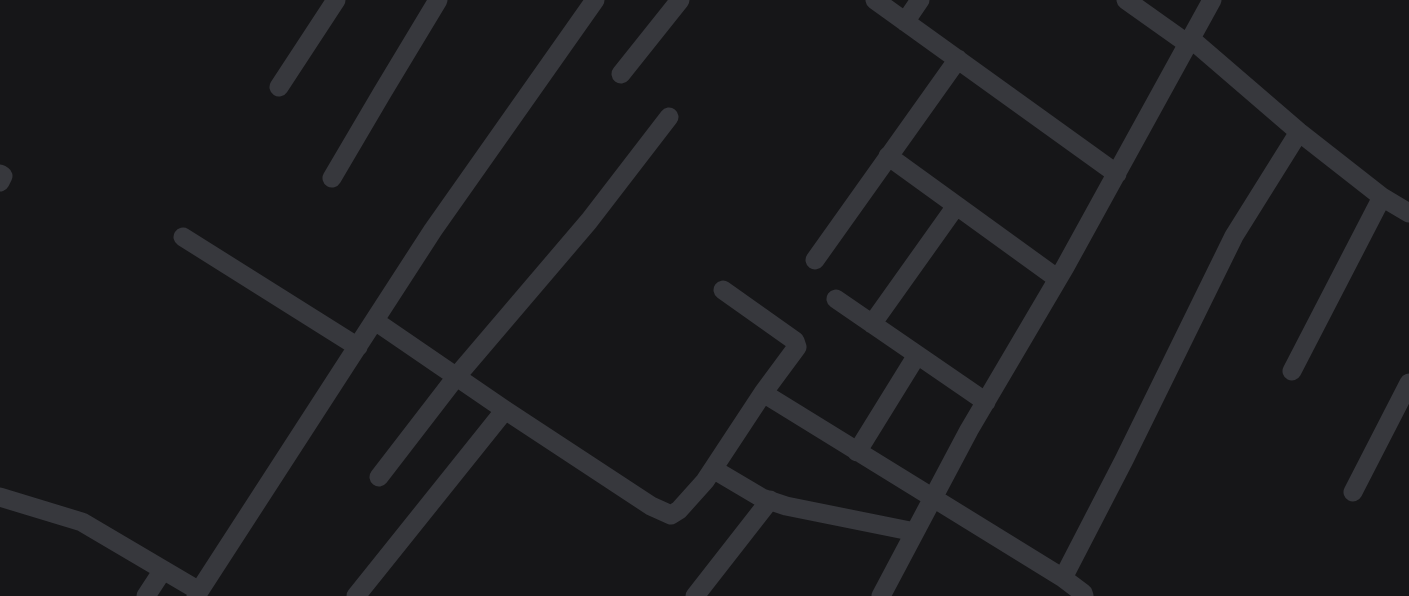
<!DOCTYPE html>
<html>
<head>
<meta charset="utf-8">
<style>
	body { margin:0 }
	canvas { display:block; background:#161618 }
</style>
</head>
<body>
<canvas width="1409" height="596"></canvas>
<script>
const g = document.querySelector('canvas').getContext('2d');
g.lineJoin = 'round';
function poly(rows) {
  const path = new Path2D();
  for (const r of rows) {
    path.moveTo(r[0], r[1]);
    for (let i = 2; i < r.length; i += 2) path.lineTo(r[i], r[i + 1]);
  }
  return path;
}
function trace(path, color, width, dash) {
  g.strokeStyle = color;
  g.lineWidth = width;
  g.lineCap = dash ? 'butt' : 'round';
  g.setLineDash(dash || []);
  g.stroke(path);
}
const minor = poly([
	[875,0,1117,174],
	[1126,0,1188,44],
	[905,22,920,0],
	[1191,39,1299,132,1382,197,1292,371],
	[621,74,680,0],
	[279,87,336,0],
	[888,156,1058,279],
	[0,174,3,176,0,182],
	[332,178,382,93,438,0],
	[1382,197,1409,213],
	[183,237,358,347],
	[815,260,958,59],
	[723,290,795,341,797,347,763,393,1063,578,1083,593,1084,596],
	[836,299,986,402],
	[375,321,505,410,651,506,671,515,679,510,705,481,763,393],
	[872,324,956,206],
	[857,452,917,355],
	[713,469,762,498,786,506,915,532],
	[379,477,456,377,589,221,669,117],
	[1353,492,1409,383],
	[0,497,82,522,199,591],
	[1063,578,1124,460,1234,236,1299,132],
	[146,596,163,570],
	[196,596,433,230,595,0],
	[356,596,505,410],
	[695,596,770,500],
	[881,596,969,430,1065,267,1212,0]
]);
trace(minor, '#37383d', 19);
</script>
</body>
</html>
